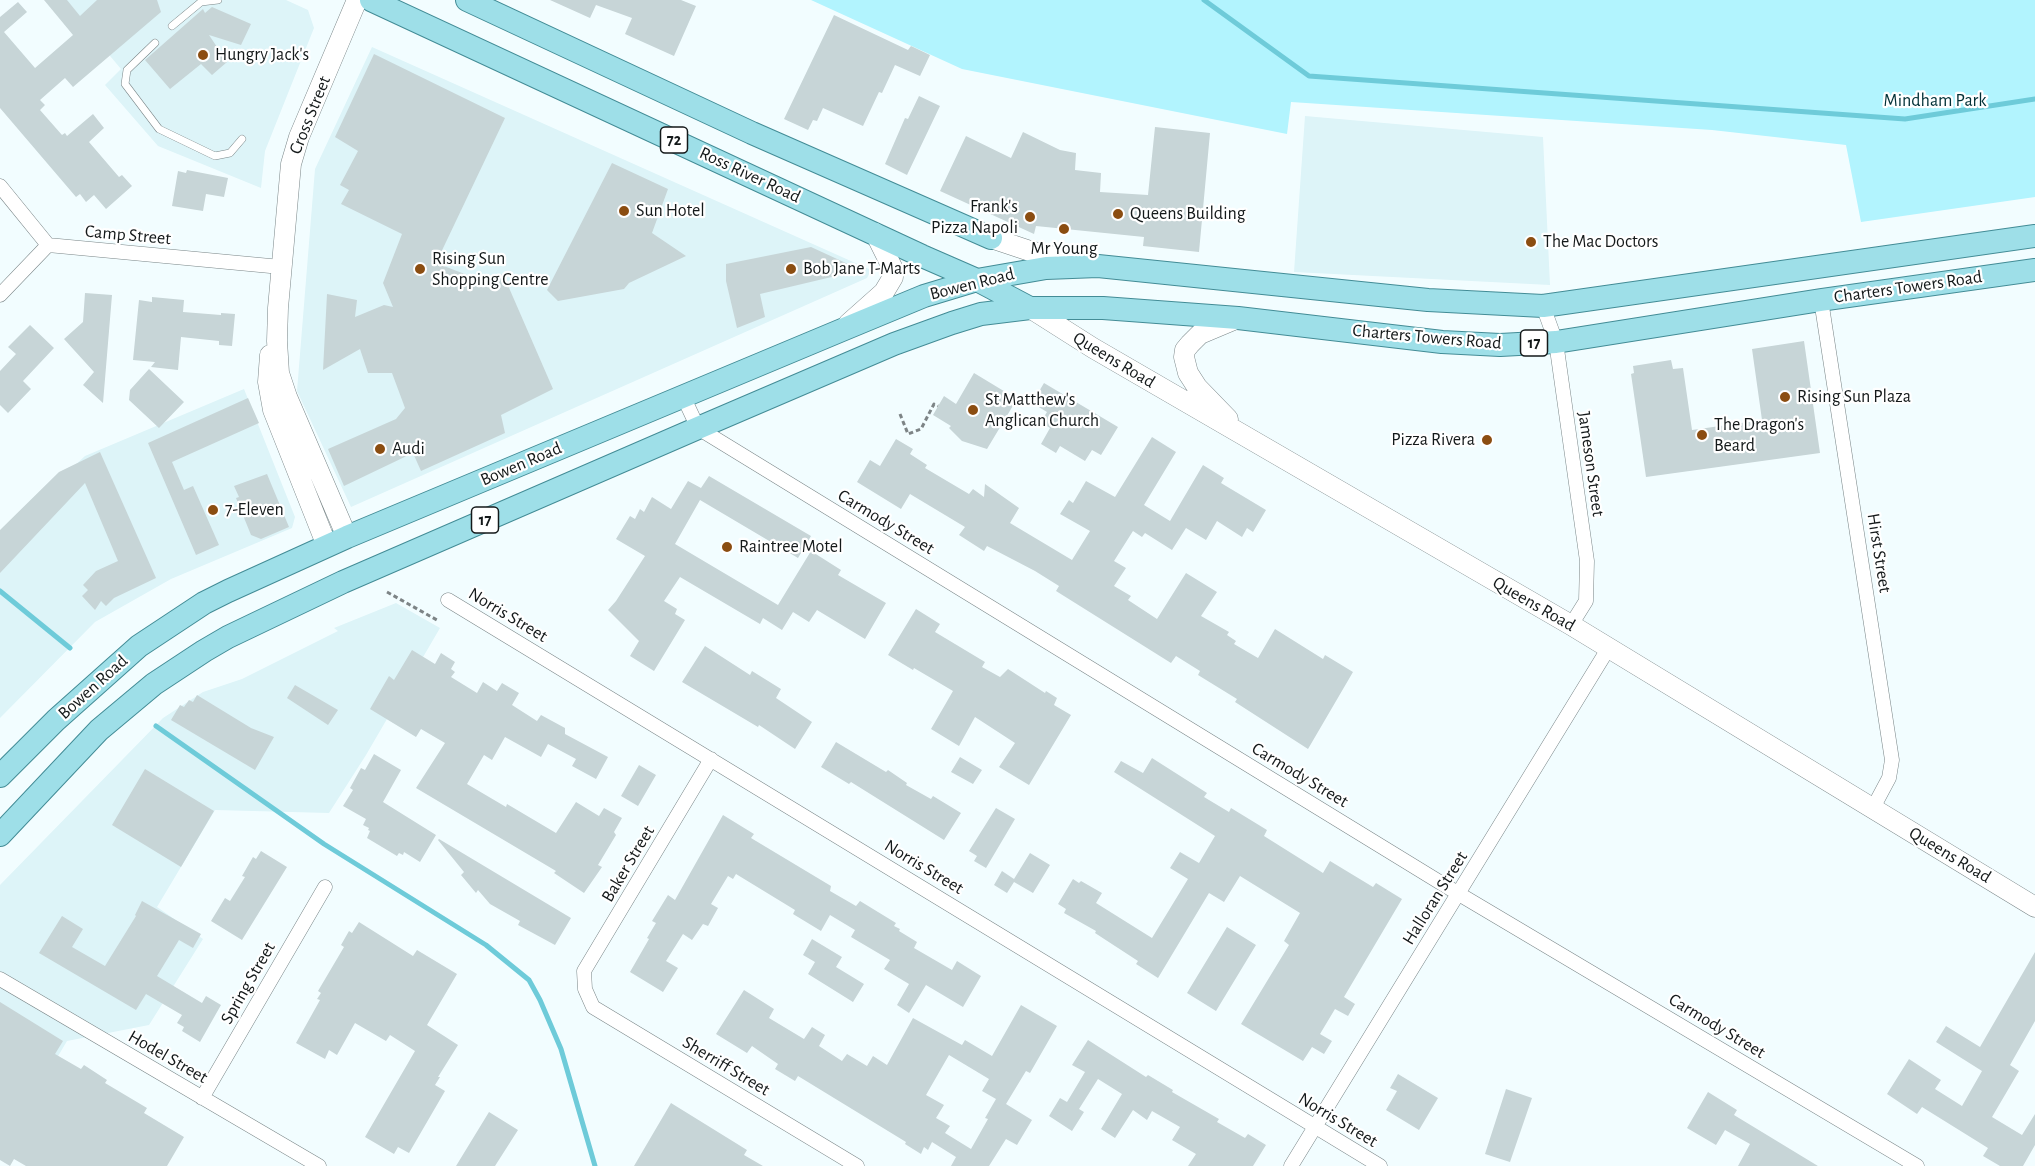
<!DOCTYPE html>
<html>
<head>
<meta charset="utf-8">
<style>
	body { margin:0 }
	canvas { display:block; background:#f2fdff }
</style>
</head>
<body>
<canvas width="2035" height="1166"></canvas>
<script>
const g = document.querySelector('canvas').getContext('2d');
g.lineJoin = 'round';
function fill(path, color) {
  g.fillStyle = color;
  g.fill(path, 'evenodd');
}
function poly(rows) {
  const path = new Path2D();
  for (const r of rows) {
    path.moveTo(r[0], r[1]);
    for (let i = 2; i < r.length; i += 2) path.lineTo(r[i], r[i + 1]);
  }
  return path;
}
function trace(path, color, width, dash) {
  g.strokeStyle = color;
  g.lineWidth = width;
  g.lineCap = dash ? 'butt' : 'round';
  g.setLineDash(dash || []);
  g.stroke(path);
}
function write(font, color, halo, rows, align = 'center') {
  g.font = font + ' "Alegreya Sans",sans-serif';
  g.lineWidth = 4.5;
  g.setLineDash([]);
  g.textBaseline = 'middle';
  g.strokeStyle = halo;
  g.fillStyle = color;
  for (const [text, x, y, turn = 0] of rows) {
    g.save();
    g.translate(x, y);
    g.rotate((+turn || 0) * Math.PI / 180);
    g.textAlign = isNaN(turn) ? turn : align;
    if (halo) g.strokeText(text, 0, 0);
    g.fillText(text, 0, 0);
    g.restore();
  }
}
const built = poly([
	[63,0,286,0,308,10,314,28,265,151,261,188,158,146,105,85,121,69],
	[372,47,871,270,867,278,351,507,297,391,315,169],
	[1305,116,1543,137,1550,285,1294,272],
	[244,389,295,517,292,528,171,579,95,622,0,718,0,535,85,456],
	[396,603,440,628,366,755,329,813,215,810,157,907,203,939,149,1025,67,1041,0,1154,0,885,163,718,203,692,242,679,338,631,334,628]
]);
const green = poly([
	[811,0,2035,0,2035,197,1861,222,1846,145,1712,130,1291,102,1287,134,962,69]
]);
const stream = poly([
	[1204,0,1309,76,1905,119,2035,99],
	[0,591,70,648],
	[156,726,324,844,486,945,529,980,540,1000,561,1049,595,1166]
]);
const building = poly([
	[44,0,67,0,80,16,97,0,157,0,161,12,73,87,65,78,40,100,45,105,40,110,62,135,65,133,67,136,93,114,104,128,89,142,119,177,122,175,132,186,106,209,94,195,86,202,80,194,76,197,0,108,0,17,18,2,27,12,4,32,35,68,73,35],
	[550,0,681,0,696,6,674,56,625,34,632,18,596,5,590,18],
	[212,7,251,24,241,45,209,35,227,62,212,75,201,64,170,89,145,60,203,9,205,13],
	[834,15,908,50,911,46,930,55,920,76,895,65,882,93,879,92,863,126,823,108,817,121,813,120,808,130,784,119],
	[374,54,505,118,436,263,483,281,503,274,553,389,501,415,505,433,421,471,413,453,344,486,328,449,396,419,405,408,392,373,368,373,360,349,323,370,327,294,357,300,355,317,384,305,393,307,383,283,402,234,341,204,349,190,340,185,358,151,335,137],
	[919,96,940,106,907,175,885,164,905,118,908,119],
	[1155,127,1210,133,1199,252,1143,246,1144,237,1036,226,1034,234,940,191,966,136,1011,158,1023,132,1060,150,1076,153,1075,170,1101,173,1100,192,1148,195],
	[612,163,668,189,652,233,686,256,629,283,624,289,558,301,547,290],
	[187,170,228,178,224,197,206,194,203,211,172,206,178,171,186,173],
	[811,247,861,270,760,294,765,317,737,328,726,281,726,264],
	[85,293,112,295,103,403,83,385,94,372,64,339,83,322],
	[152,297,184,300,183,312,221,315,221,313,235,314,232,346,219,345,219,341,181,337,178,370,151,367,155,362,133,360,139,300,152,302],
	[30,325,54,348,23,381,31,389,8,413,0,405,0,371,16,354,8,347],
	[1804,341,1820,453,1646,477,1631,374,1634,373,1633,366,1671,360,1673,369,1683,368,1692,430,1762,420,1752,349],
	[149,369,184,402,159,428,129,400,130,390],
	[974,373,1017,399,987,449,962,441,949,428,951,426,933,415,944,396,956,404],
	[1044,383,1118,427,1101,455,1092,450,1085,461,1060,446,1056,453,1041,444,1050,428,1041,422,1047,412,1032,403],
	[248,398,259,423,172,462,184,490,193,486,219,545,196,555,148,443],
	[1152,437,1176,452,1144,505,1170,521,1203,465,1224,478,1221,483,1266,510,1253,532,1247,528,1242,537,1217,521,1206,540,1186,528,1172,550,1145,533,1142,537,1133,531,1114,561,1126,568,1114,586,1131,596,1128,600,1157,619,1186,573,1217,592,1201,616,1229,632,1227,635,1236,641,1234,644,1258,658,1275,629,1323,659,1325,655,1353,672,1308,749,1235,702,1237,699,1198,675,1200,671,1176,656,1171,663,1056,591,1059,586,1035,571,987,546,984,551,959,535,965,527,910,494,901,509,857,482,870,460,880,466,896,439,913,449,910,454,927,465,925,468,969,494,973,489,984,497,985,484,1019,508,1010,523,1072,560,1090,531,1060,514,1069,500,1073,503,1086,481,1115,497],
	[100,452,156,578,114,598,106,606,101,601,95,610,82,596,88,590,83,585,96,571,118,561,85,483,0,573,0,530,59,472],
	[267,474,289,527,261,539,251,535,236,498,239,497,234,486],
	[709,476,811,536,798,558,700,500,675,544,778,605,811,551,841,570,838,575,886,603,865,639,817,610,809,622,793,612,782,630,763,618,760,624,680,577,664,601,677,609,675,614,685,620,654,671,630,656,639,641,608,610,616,601,645,556,616,539,630,516,635,519,640,509,644,512,652,497,671,509,688,481,701,488],
	[916,609,940,624,935,632,985,662,982,667,1000,677,1008,669,1045,693,1046,691,1057,698,1054,705,1071,715,1029,785,999,767,1015,743,975,717,959,746,931,729,953,691,914,668,913,670,888,655],
	[705,646,750,675,752,671,781,689,776,698,812,722,795,749,759,725,758,727,682,682],
	[412,650,435,664,441,653,455,662,451,669,455,672,451,677,477,693,483,682,497,691,502,683,519,693,512,705,537,721,541,715,565,728,565,734,608,757,596,779,572,766,576,759,548,744,541,757,505,737,492,760,484,755,467,784,506,807,507,804,556,833,576,802,599,816,604,808,622,818,614,832,616,835,598,865,602,867,584,893,554,873,556,871,416,788,445,743,421,729,416,737,370,709,389,676,394,680],
	[295,685,338,710,328,725,287,698],
	[197,695,251,728,274,737,255,770,171,720,180,705,184,707,189,700,193,702],
	[836,742,886,772,888,770,907,783,906,785,931,799,933,796,961,813,944,840,851,782,849,784,821,767],
	[374,754,401,770,383,802,436,835,420,862,404,852,403,855,399,853,397,856,367,838,370,831,368,830,369,828,363,825,366,819,343,806,353,790,350,788,361,768,365,770],
	[960,757,982,770,973,784,951,772],
	[1152,758,1207,793,1204,797,1229,812,1231,808,1267,830,1264,836,1323,873,1330,861,1373,887,1376,883,1402,899,1344,997,1355,1004,1348,1016,1335,1009,1320,1034,1332,1041,1324,1054,1312,1047,1303,1061,1241,1024,1289,945,1284,941,1300,913,1240,876,1224,902,1209,893,1158,978,1136,964,1138,961,1095,933,1096,931,1064,913,1066,909,1058,904,1073,879,1079,883,1081,881,1102,893,1096,903,1152,938,1188,879,1170,868,1180,852,1199,863,1215,836,1114,772,1121,761,1143,773],
	[639,765,656,775,638,806,621,796],
	[145,769,214,811,181,867,112,825],
	[996,808,1015,819,986,868,974,861,977,856,969,851],
	[723,815,754,834,751,838,831,886,830,891,856,906,860,901,896,923,894,926,900,929,899,931,917,942,914,948,952,970,957,961,981,976,963,1007,926,985,909,1013,897,1005,909,984,884,969,890,960,851,937,855,930,830,915,821,931,793,914,795,910,736,874,733,879,728,876,711,904,718,908,708,926,703,924,692,940,683,934,666,961,678,968,663,992,630,972,649,939,647,938,656,923,652,921,668,895,675,900],
	[439,839,571,918,555,945,518,925,520,921,490,904,478,890,476,893,461,875,464,872,438,840],
	[261,851,287,867,242,940,211,921,225,898,230,901,245,877,242,876,253,857,256,859],
	[1030,853,1050,865,1033,893,1014,882,1007,893,994,885,1002,871,1014,879],
	[142,901,201,934,193,948,179,940,157,976,202,1003,206,996,221,1005,200,1042,182,1031,184,1027,177,1023,182,1015,146,994,136,1010,39,953,62,916,83,929,72,947,105,966,136,916,135,915],
	[359,922,413,956,417,950,457,974,427,1025,458,1045,438,1077,440,1077,435,1085,445,1091,409,1153,398,1147,394,1154,365,1137,415,1051,390,1035,386,1041,355,1023,337,1055,329,1050,325,1059,296,1043,320,1000,317,999,321,993,318,991,344,947,341,945,349,931,352,933],
	[1227,927,1256,945,1216,1011,1187,993],
	[812,939,842,957,836,967,864,984,853,1002,808,974,815,962,803,955],
	[2035,952,2035,1021,2010,1065,2019,1071,1992,1117,2022,1135,2035,1114,2035,1145,2023,1166,2000,1166,1983,1156,1988,1148,1922,1107,1917,1114,1887,1094,1909,1059,1941,1080,1935,1089,1962,1106,1982,1071,1936,1042,1946,1026,1980,1047],
	[744,990,774,1009,769,1018,804,1039,812,1027,825,1035,819,1046,842,1061,847,1054,867,1066,873,1056,887,1065,913,1018,962,1045,965,1040,992,1056,1021,1005,1057,1026,1030,1073,1026,1071,1006,1104,1032,1120,1017,1145,1006,1139,989,1166,951,1166,956,1157,932,1142,928,1150,924,1147,921,1154,905,1144,906,1142,798,1076,795,1081,775,1069,778,1064,752,1046,747,1053,716,1034],
	[949,1055,989,1079,982,1091,996,1099,985,1118,988,1119,971,1149,945,1133,950,1126,936,1118,944,1105,926,1095],
	[0,1002,63,1041,55,1054,81,1069,84,1065,107,1080,105,1083,147,1108,144,1113,184,1137,167,1166,26,1166,14,1159,10,1166,0,1160],
	[1088,1040,1146,1077,1148,1075,1173,1090,1172,1092,1219,1119,1217,1122,1245,1138,1248,1134,1266,1145,1253,1166,1188,1166,1196,1154,1172,1140,1180,1127,1152,1111,1147,1120,1133,1110,1115,1138,1101,1129,1122,1094,1098,1079,1079,1109,1084,1112,1072,1131,1049,1116,1060,1098,1067,1102,1085,1072,1072,1065],
	[1398,1074,1438,1098,1419,1130,1386,1110,1397,1091,1390,1088],
	[1506,1089,1532,1098,1510,1162,1485,1154],
	[1708,1092,1737,1110,1734,1115,1818,1166,1738,1166,1750,1144,1725,1130,1716,1145,1687,1128],
	[671,1103,747,1150,744,1155,763,1166,634,1166],
	[489,1112,518,1130,495,1166,456,1166]
]);
const path = poly([
	[900,414,908,434,921,429,934,404,938,406],
	[387,592,437,620]
]);
const lane = poly([
	[172,26,201,2,218,0],
	[155,43,127,70,125,84,159,129,215,156,230,153,242,139]
]);
const street = poly([
	[0,186,48,245,281,267],
	[0,295,48,245],
	[1821,300,1892,760,1889,778,1873,808],
	[1543,306,1556,342,1587,561,1586,601,1571,625],
	[683,396,698,428,1459,894,1917,1166],
	[448,600,1380,1166],
	[711,759,584,971,585,989,593,1007,857,1166],
	[0,979,319,1166],
	[202,1098,325,887],
	[1291,1166,1608,649]
]);
const secondary = poly([
	[991,238,1030,251,1075,262],
	[1030,308,1093,348,1571,625,2035,907],
	[848,324,884,292,893,277,892,267,875,233],
	[270,355,268,382,273,410,327,546],
	[1228,419,1197,387,1188,373,1184,357,1185,350,1190,344,1200,334,1238,318],
	[347,537,287,397,279,373,277,341,278,308,291,164,299,137,357,0]
]);
const primary = poly([
	[371,0,922,256,977,280,1030,308],
	[467,0,752,133,991,238],
	[0,776,56,720,139,646,204,603,228,591,347,537,842,330,924,296,977,280,1046,268,1098,266,1428,300,1543,306,2035,236],
	[0,835,99,730,154,684,204,651,228,637,343,582,698,428,894,344,952,323,981,314,1030,308,1103,308,1238,318,1442,342,1500,345,1556,342,1821,300,2035,270]
]);
const markers = [
	[203,55,6,"#8b4d11"],
	[624,211,6,"#8b4d11"],
	[1118,214,6,"#8b4d11"],
	[1030,217,6,"#8b4d11"],
	[1064,229,6,"#8b4d11"],
	[1531,242,6,"#8b4d11"],
	[420,269,6,"#8b4d11"],
	[791,269,6,"#8b4d11"],
	[1785,397,6,"#8b4d11"],
	[973,410,6,"#8b4d11"],
	[1702,435,6,"#8b4d11"],
	[1487,440,6,"#8b4d11"],
	[380,449,6,"#8b4d11"],
	[213,510,6,"#8b4d11"],
	[727,547,6,"#8b4d11"]
];
const shields = [
	[674,140,27],
	[1534,343,27],
	[485,520,27]
];
const shieldNames = [
	["72",674,140],
	["17",1534,343],
	["17",485,520]
];
const poiNames = [
	["Hungry Jack's",215,55],
	["Frank's",1018,207,"right"],
	["Pizza Napoli",1018,228,"right"],
	["Sun Hotel",636,211],
	["Queens Building",1130,214],
	["The Mac Doctors",1543,242],
	["Mr Young",1064,249,"center"],
	["Rising Sun",432,259],
	["Shopping Centre",432,280],
	["Bob Jane T-Marts",803,269],
	["Rising Sun Plaza",1797,397],
	["St Matthew's",985,400],
	["Anglican Church",985,421],
	["The Dragon's",1714,425],
	["Beard",1714,446],
	["Pizza Rivera",1475,440,"right"],
	["Audi",392,449],
	["7-Eleven",225,510],
	["Raintree Motel",739,547]
];
const parkNames = [
	["Mindham Park",1935,101]
];
const streetNames = [
	["Cross Street",310,115,-68],
	["Ross River Road",750,175,25],
	["Camp Street",128,235,5],
	["Bowen Road",972,284,-14],
	["Charters Towers Road",1908,287,-8],
	["Charters Towers Road",1427,337,5],
	["Queens Road",1114,360,31],
	["Bowen Road",521,464,-23],
	["Jameson Street",1591,464,82],
	["Carmody Street",886,522,31],
	["Hirst Street",1879,553,81],
	["Queens Road",1534,604,30],
	["Norris Street",508,615,31],
	["Bowen Road",93,687,-42],
	["Carmody Street",1300,775,31],
	["Queens Road",1950,855,31],
	["Baker Street",628,864,-59],
	["Norris Street",924,867,31],
	["Halloran Street",1435,898,-58],
	["Spring Street",248,983,-60],
	["Carmody Street",1717,1026,31],
	["Hodel Street",168,1057,30],
	["Sherriff Street",726,1066,31],
	["Norris Street",1338,1120,31]
];
fill(built, '#ddf4f8');
fill(green, '#b2f4fe');
trace(stream, '#6ecbd9', 5);
fill(building, '#c7d5d7');
trace(lane, '#7a8688', 8);
trace(street, '#7a8688', 15);
trace(secondary, '#7a8688', 21);
trace(primary, '#438c96', 24);
trace(path, '#7d8486', 3, [4.5, 3]);
trace(lane, '#fff', 7);
trace(street, '#fff', 14);
trace(secondary, '#fff', 20);
trace(primary, '#9edfe8', 22);
for (const [x, y, r, color] of markers) {
  const dot = new Path2D();
  dot.arc(x, y, r, 0, 2 * Math.PI);
  g.fillStyle = color;
  g.fill(dot);
  trace(dot, '#fff', 2);
}
for (const [x, y, w] of shields) {
  const box = new Path2D();
  box.roundRect(x - w / 2, y - 13, w, 26, 4.5);
  g.fillStyle = '#fff';
  g.fill(box);
  trace(box, '#14191a', 1.5);
}
write('bold 16px', '#14191a', null, shieldNames);
write('18px', '#14191a', '#fff', poiNames, 'left');
write('18px', '#013036', '#fff', parkNames);
write('18px', '#14191a', '#fff', streetNames);
</script>
</body>
</html>
